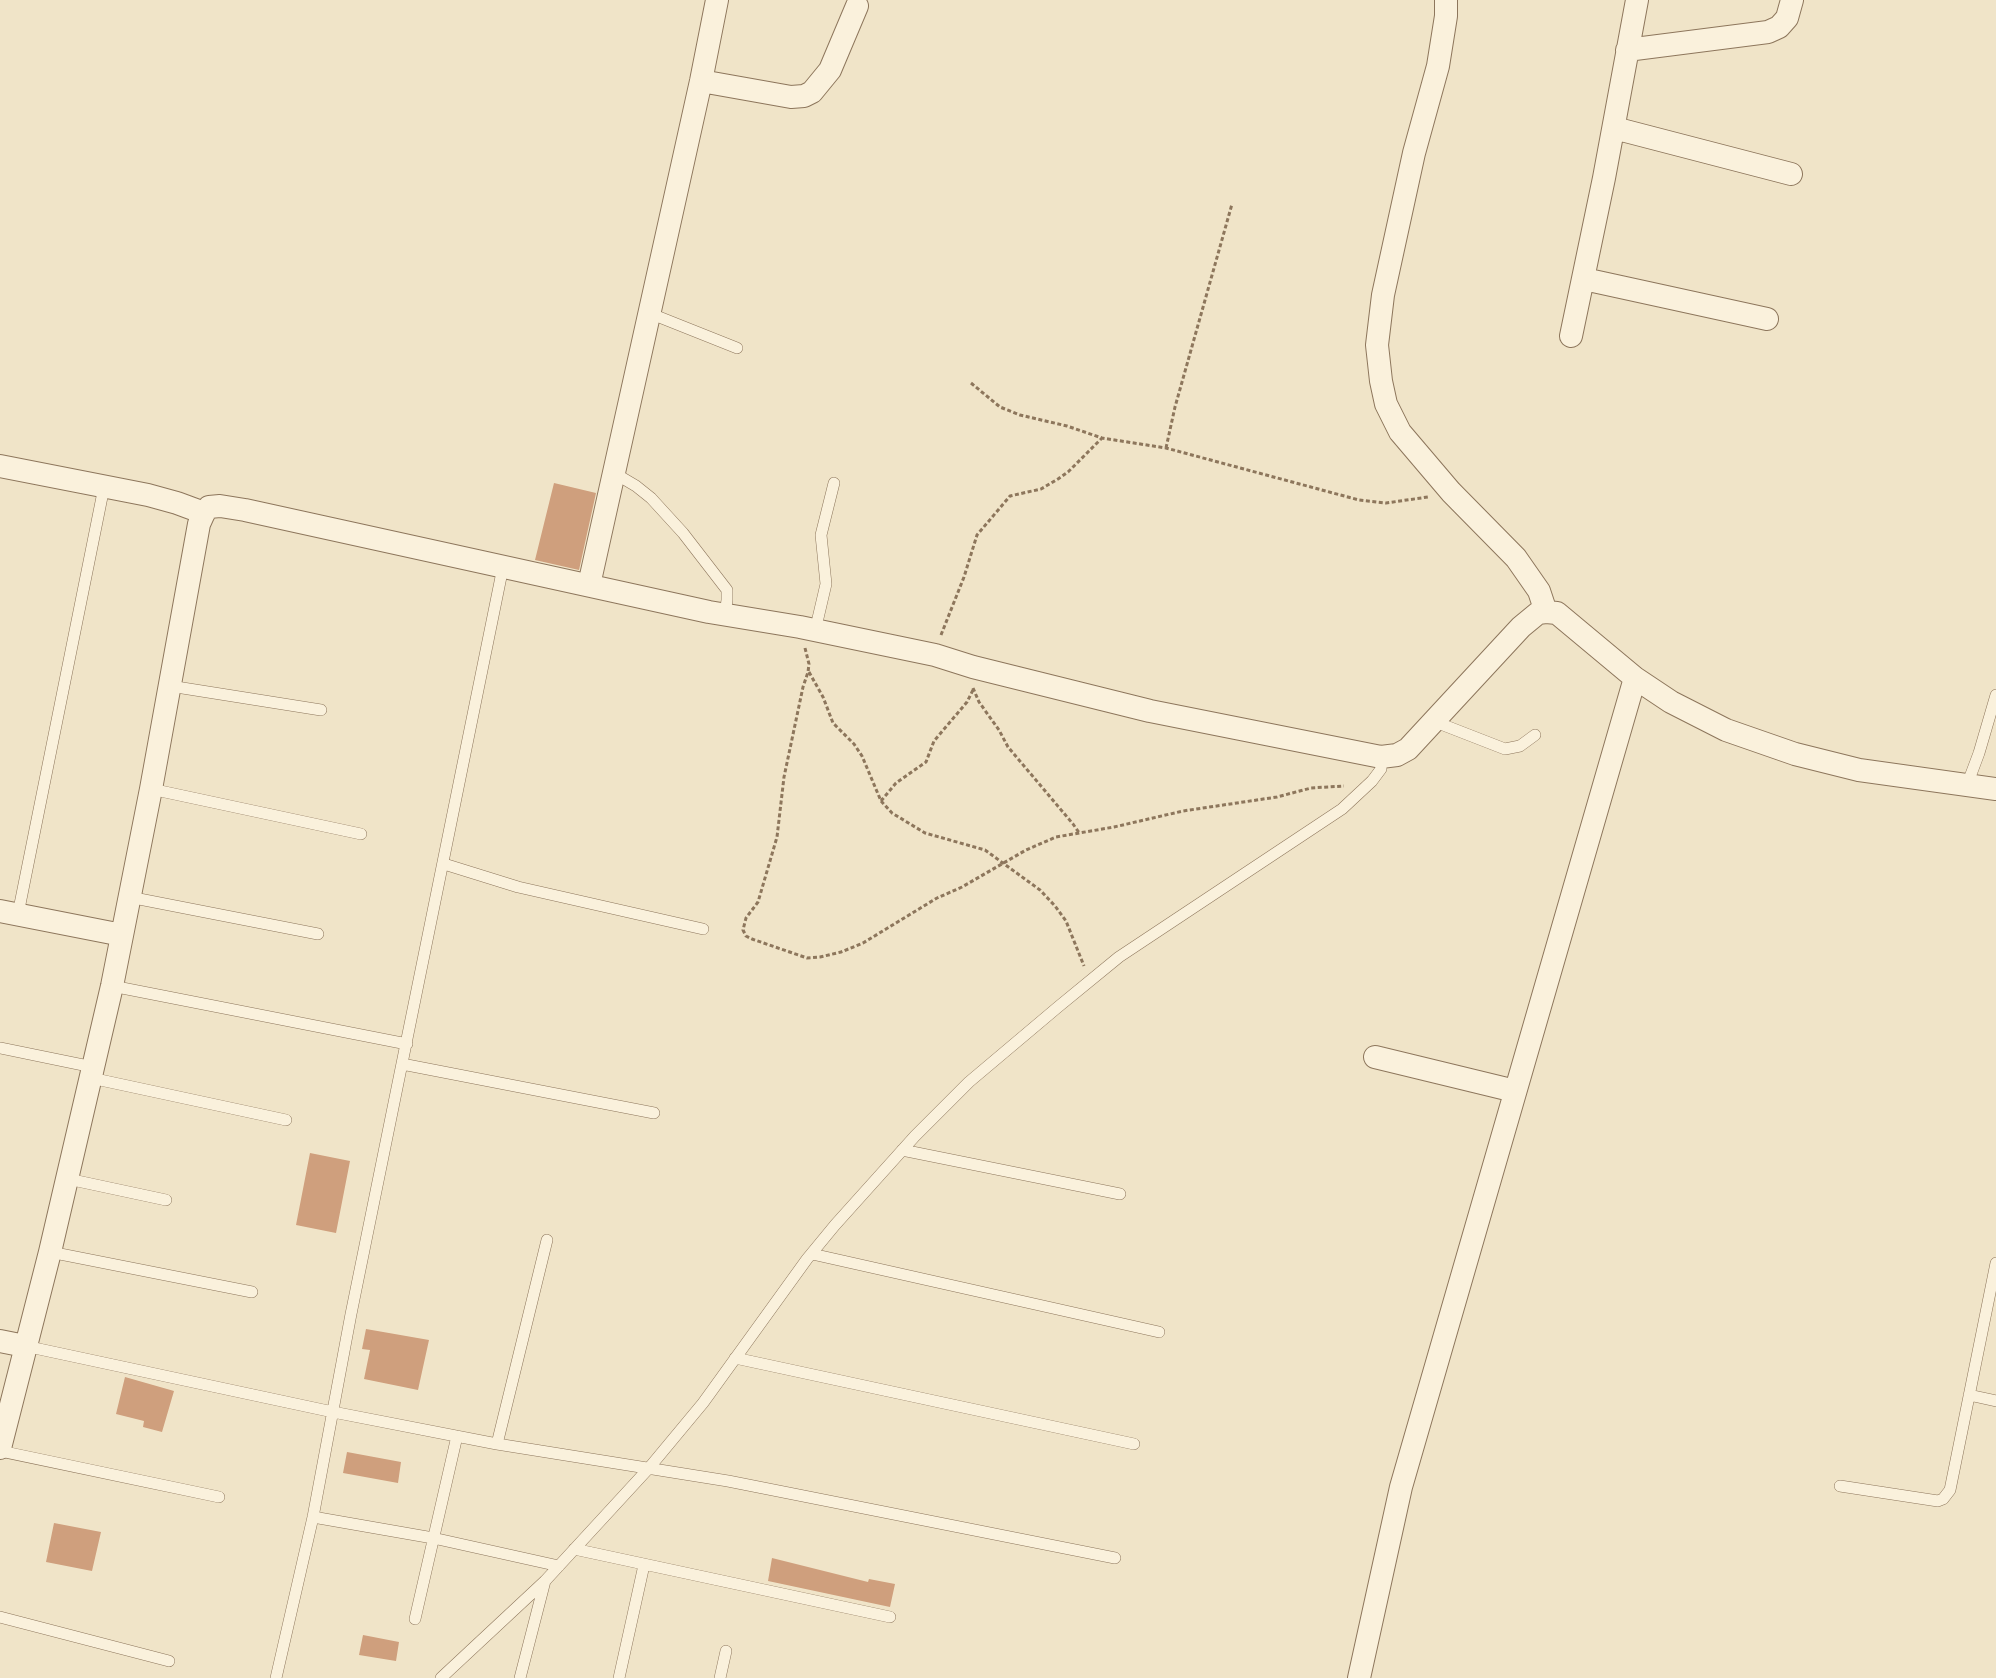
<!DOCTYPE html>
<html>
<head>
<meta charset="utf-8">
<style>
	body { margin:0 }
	canvas { display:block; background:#f0e4c8 }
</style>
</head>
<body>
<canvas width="1996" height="1678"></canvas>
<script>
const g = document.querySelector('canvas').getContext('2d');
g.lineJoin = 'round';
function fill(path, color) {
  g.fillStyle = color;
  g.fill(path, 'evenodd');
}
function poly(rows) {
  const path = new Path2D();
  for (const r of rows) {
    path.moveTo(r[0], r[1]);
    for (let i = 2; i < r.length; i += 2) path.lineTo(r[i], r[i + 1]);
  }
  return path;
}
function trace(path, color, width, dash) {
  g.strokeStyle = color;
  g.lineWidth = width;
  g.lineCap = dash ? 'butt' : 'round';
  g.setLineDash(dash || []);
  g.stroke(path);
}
const building = poly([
	[554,483,596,493,579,570,535,560],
	[310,1153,350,1161,336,1233,296,1225],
	[366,1329,429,1340,418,1390,364,1379,370,1350,362,1349],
	[125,1377,174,1391,162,1432,143,1427,144,1421,116,1414],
	[347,1452,401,1462,398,1483,343,1473],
	[54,1523,101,1532,92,1571,46,1562],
	[772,1558,868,1582,869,1579,895,1584,890,1607,768,1581],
	[363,1635,399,1642,396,1661,359,1655]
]);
const path = poly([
	[971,383,1000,407,1020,415,1067,426,1102,438,1166,448,1359,500,1386,503,1428,497],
	[1166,448,1175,407,1232,204],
	[941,635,964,577,977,535,1010,496,1041,489,1058,479,1068,472,1102,438],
	[805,648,809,664,808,672,803,687,784,777,777,837,758,902,746,918,743,930,746,936,752,939,807,958,820,957,841,952,863,943,937,898,962,887,1026,850,1056,837,1114,827,1183,811,1277,797,1311,788,1344,786],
	[809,672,823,697,833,723,854,744,862,756,881,801,892,813,925,833,985,850,1040,890,1055,906,1066,921,1084,966],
	[973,688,979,702,999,730,1008,747,1073,824,1080,834],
	[881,801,896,783,926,762,934,741,967,702,973,690]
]);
const service = poly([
	[649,313,737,348],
	[614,473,636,486,651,498,683,533,727,590,727,600,725,615],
	[815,631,826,584,821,535,834,483],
	[170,686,321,710],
	[1433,721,1505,749,1520,746,1535,735],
	[1967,785,1979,753,1996,695],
	[151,789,361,834],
	[444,864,518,887,703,929],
	[129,897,318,934],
	[18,914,104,487],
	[112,986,407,1044],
	[0,1048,93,1067],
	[402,1064,654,1113],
	[91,1078,286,1120],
	[902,1150,1120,1194],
	[68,1179,166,1200],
	[50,1252,252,1292],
	[812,1254,1159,1332],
	[25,1346,333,1412,497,1444,728,1481,1115,1558],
	[735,1358,1134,1444],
	[1969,1395,1996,1401],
	[497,1444,547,1240],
	[0,1451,219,1497],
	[1840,1486,1938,1501,1943,1499,1950,1490,1996,1263],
	[313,1517,433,1538,559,1566],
	[574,1549,890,1617],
	[0,1617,169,1661],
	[415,1619,457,1436],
	[276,1678,313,1517,351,1314,503,567],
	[441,1678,545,1581,649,1468,703,1403,807,1259,835,1225,915,1136,969,1082,1058,1007,1119,957,1342,809,1372,781,1381,769,1381,757],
	[520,1678,545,1581],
	[619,1678,644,1565],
	[720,1678,726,1651]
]);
const minor = poly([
	[1446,0,1446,16,1438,66,1414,153,1383,295,1377,345,1381,381,1386,404,1400,432,1451,492,1516,558,1539,591,1546,612],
	[1627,50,1768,32,1779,27,1787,18,1792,0],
	[701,81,791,97,804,96,812,92,830,70,857,6],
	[1614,128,1791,174],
	[1584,279,1767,319],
	[1571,336,1604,178,1637,0],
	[0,466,148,495,177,503,204,513],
	[589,585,701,81,717,0],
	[0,911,122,935],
	[1375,1057,1515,1091],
	[0,1341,25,1346],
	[0,1448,50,1252,112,986,151,789,199,524,204,513,209,507,220,506,245,510,709,612,800,627,935,655,973,667,1150,711,1381,757,1397,755,1408,749,1521,627,1538,613,1546,612,1557,613,1635,678,1671,702,1726,730,1795,754,1859,770,1996,789],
	[1359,1678,1401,1487,1635,678]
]);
fill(building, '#cf9f7d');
trace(service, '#8d765c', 12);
trace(minor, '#8d765c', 24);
trace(path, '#8d765c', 3, [4, 2.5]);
trace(service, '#faf1dc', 11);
trace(minor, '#faf1dc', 22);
</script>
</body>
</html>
